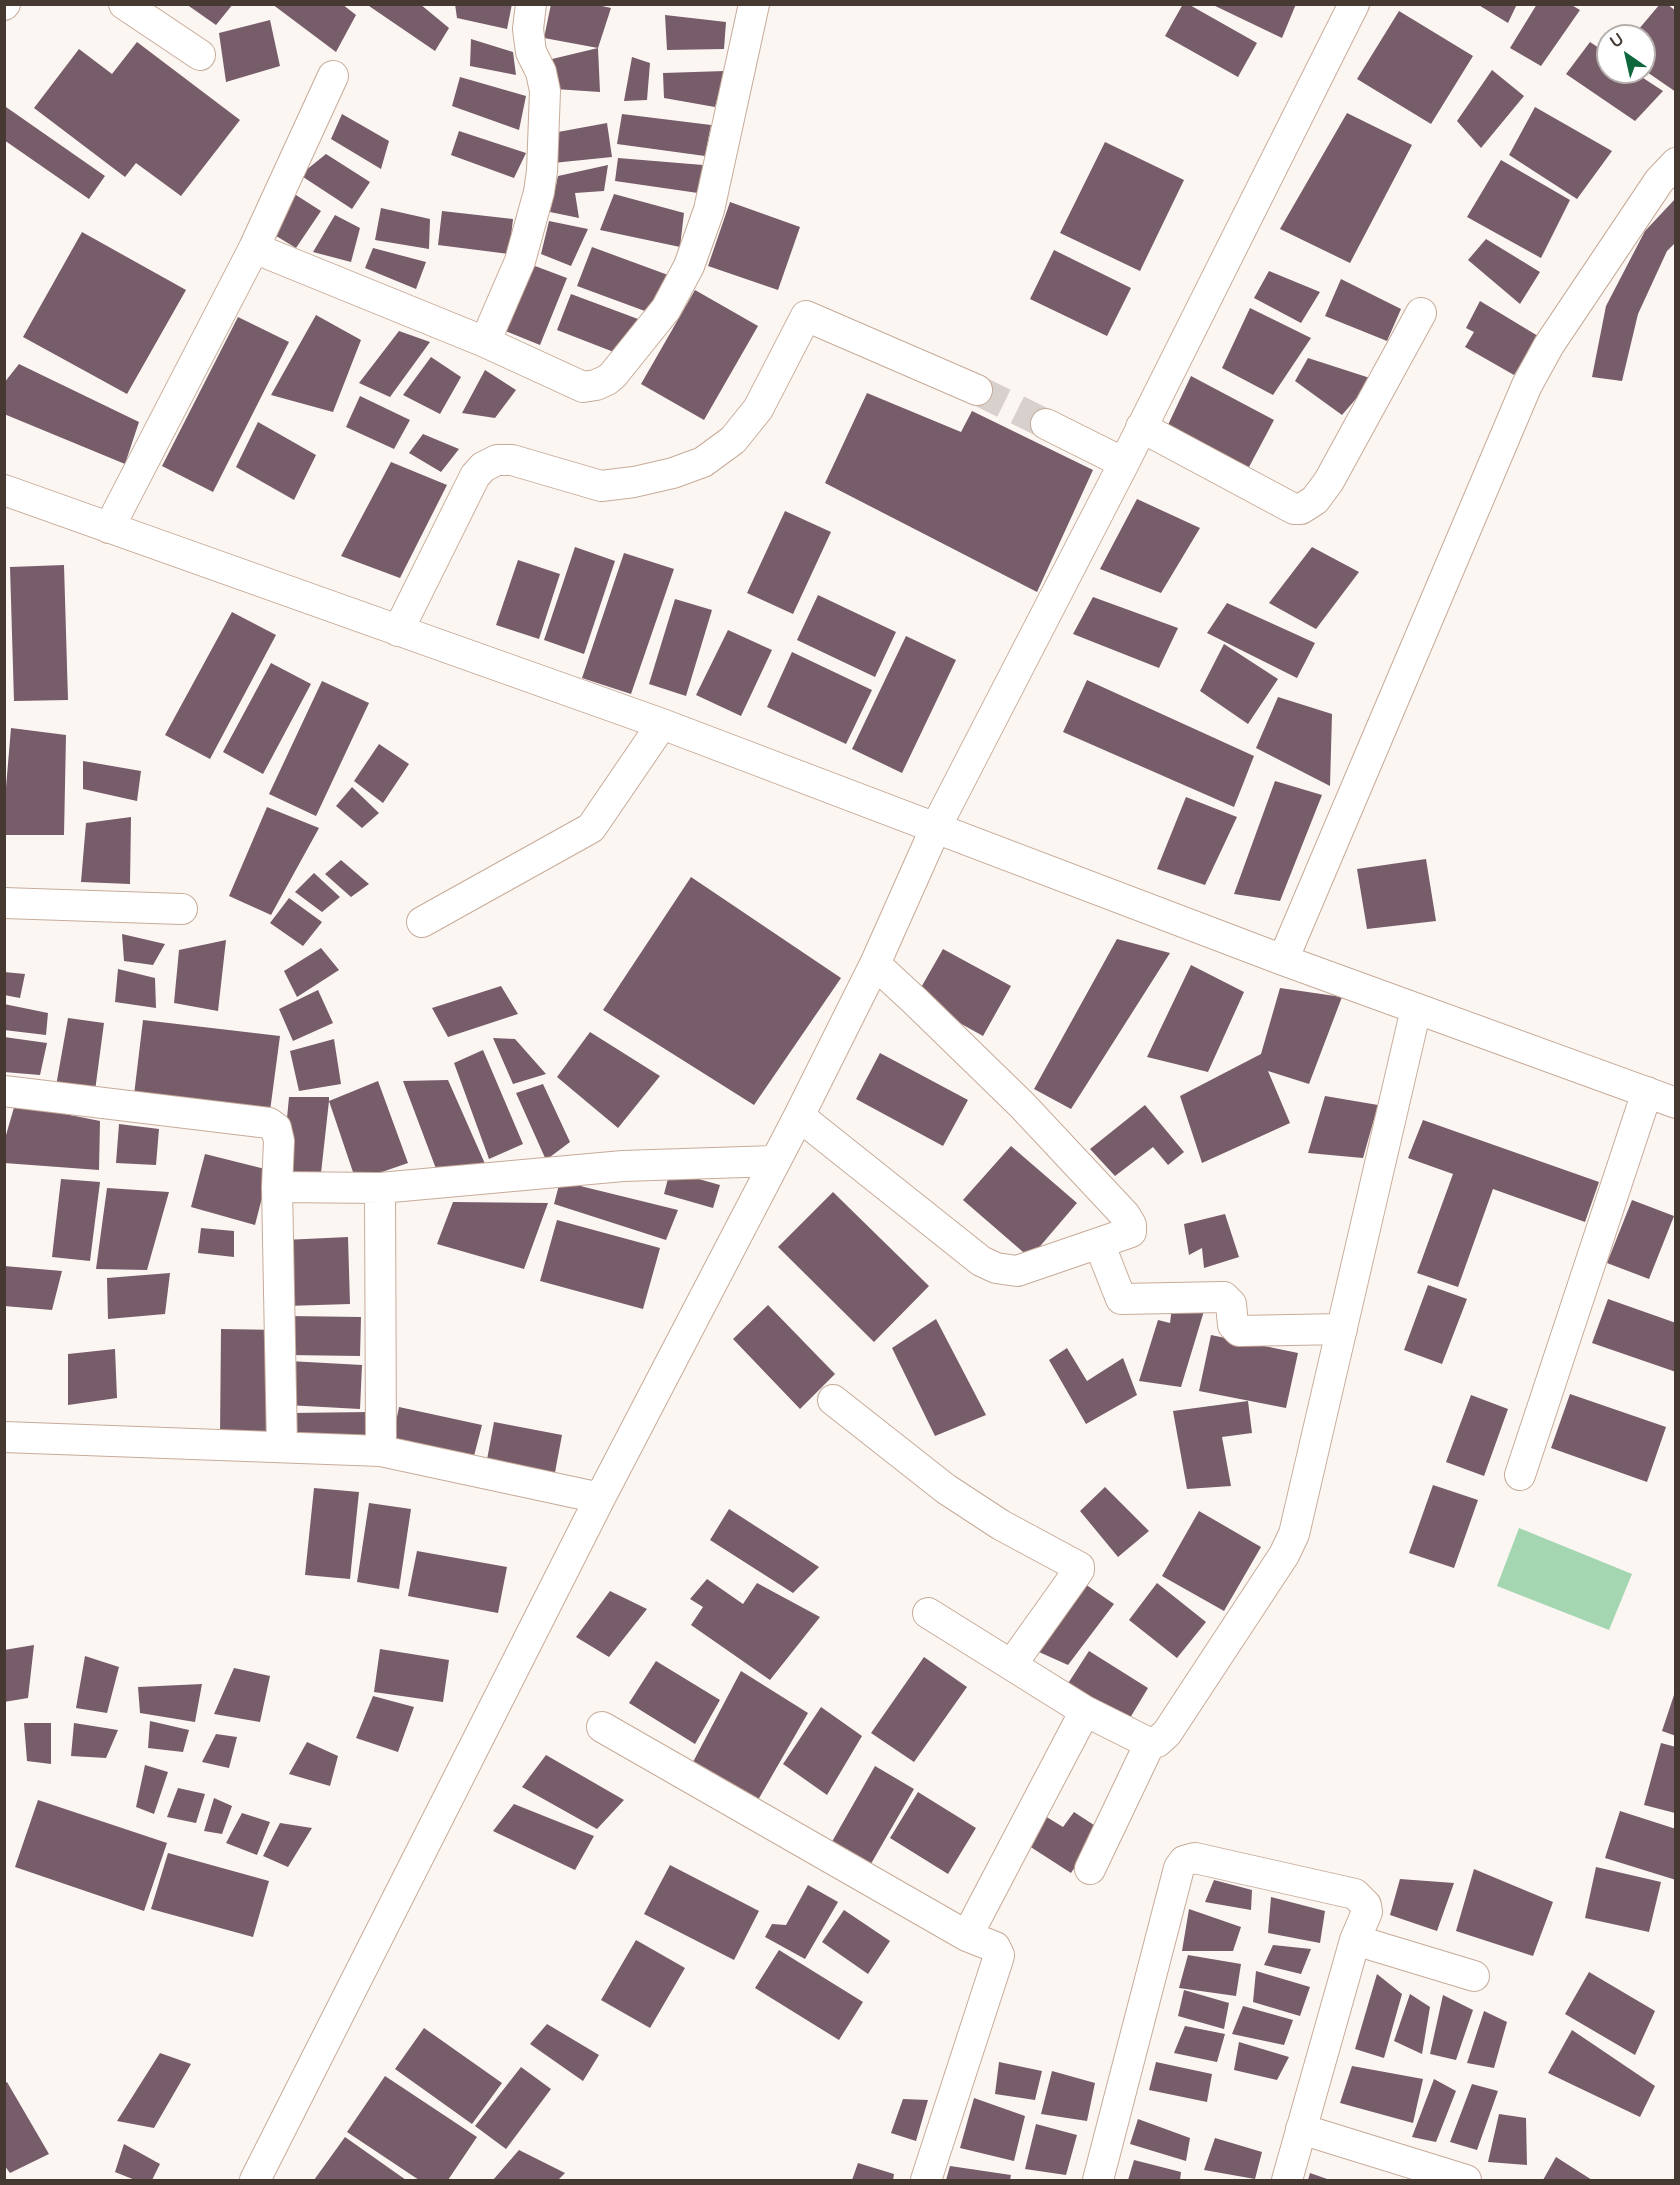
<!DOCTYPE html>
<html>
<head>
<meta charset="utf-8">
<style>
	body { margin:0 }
	#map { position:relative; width:1680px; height:2185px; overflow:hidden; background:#fcf6f2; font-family:"Varela Round",sans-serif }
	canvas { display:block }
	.frame { position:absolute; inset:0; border:6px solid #453932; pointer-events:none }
	.north { position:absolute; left:1596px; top:24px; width:60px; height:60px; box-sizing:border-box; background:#fff; border:2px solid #b5b0ad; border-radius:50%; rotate:326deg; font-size:16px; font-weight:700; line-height:24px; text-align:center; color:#453932 }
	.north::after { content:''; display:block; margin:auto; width:21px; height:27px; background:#0f683b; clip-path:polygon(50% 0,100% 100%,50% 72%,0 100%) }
</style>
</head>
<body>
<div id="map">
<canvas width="1680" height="2185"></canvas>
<div class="frame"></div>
<div class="north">U</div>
</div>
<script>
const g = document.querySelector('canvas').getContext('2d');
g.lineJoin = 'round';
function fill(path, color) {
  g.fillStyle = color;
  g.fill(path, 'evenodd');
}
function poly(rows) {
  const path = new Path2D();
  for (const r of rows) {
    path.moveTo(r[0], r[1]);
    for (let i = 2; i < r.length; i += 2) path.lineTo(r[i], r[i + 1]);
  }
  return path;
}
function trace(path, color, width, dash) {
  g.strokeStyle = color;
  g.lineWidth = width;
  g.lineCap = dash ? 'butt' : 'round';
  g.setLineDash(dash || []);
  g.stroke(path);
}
const green = poly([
	[1519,1528,1632,1574,1609,1630,1497,1586]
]);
const building = poly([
	[186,4,233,4,216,25],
	[272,4,342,4,356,15,336,52],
	[370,4,420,4,449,28,435,51,369,6],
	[455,4,512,4,507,29,457,18],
	[551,4,593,4,611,8,598,48,544,38],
	[1183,4,1188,4,1257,43,1238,77,1165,36],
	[1211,4,1296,4,1282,38],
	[1477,4,1517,4,1508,23],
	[1537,4,1570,4,1580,10,1541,66,1510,48],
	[1660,4,1667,4,1676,11,1676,92,1644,70,1644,36,1633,36],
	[1399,11,1473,56,1431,124,1357,79],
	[665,15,726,22,724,49,667,50],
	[270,20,280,66,226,82,219,33],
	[471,39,513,52,516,75,470,66],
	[137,42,240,120,181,196,136,163,125,177,34,108,79,49,112,74],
	[1590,42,1608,54,1608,72,1634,72,1663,91,1635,121,1566,74],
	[598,48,600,92,555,89,552,59],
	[632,57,650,63,647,100,624,101],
	[1492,70,1524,96,1481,148,1457,121],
	[725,71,715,107,664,98,663,73],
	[460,77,526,96,519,130,452,106],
	[6,107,105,176,89,199,4,140,4,110],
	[1535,107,1612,151,1577,199,1509,155],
	[1347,113,1412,145,1350,263,1280,229],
	[342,114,389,141,381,169,331,139],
	[622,114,711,125,705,156,617,144],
	[607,123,612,157,553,163,558,132],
	[459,131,526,153,514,178,451,155],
	[1105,142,1184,180,1140,271,1060,233],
	[326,154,370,182,352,209,300,175],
	[618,158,703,165,698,193,615,181],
	[1501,160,1570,200,1541,258,1467,217],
	[608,165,604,191,575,193,579,218,550,212,558,176],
	[614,194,684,213,680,247,600,230],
	[296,195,321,211,296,248,263,228],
	[1676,198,1676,242,1667,251,1638,314,1622,381,1592,377,1606,306,1645,231],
	[730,202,800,227,778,290,708,266],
	[381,208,430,219,429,249,375,240],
	[442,211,513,219,509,254,438,245],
	[335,215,360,228,351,262,313,252],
	[549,221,588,229,571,266,541,254],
	[82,232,186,290,127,394,23,337],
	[1486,239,1540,272,1520,304,1468,260],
	[592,247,668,275,653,314,577,286],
	[373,248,426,262,416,289,365,268],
	[1054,250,1131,288,1107,336,1030,299],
	[535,266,567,278,540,345,498,328],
	[1269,271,1320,292,1301,323,1254,298],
	[1341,279,1401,309,1387,341,1325,316],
	[695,290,758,326,704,420,641,384],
	[571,294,638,319,624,356,557,330],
	[1480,301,1538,336,1514,375,1465,347,1474,332,1466,328],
	[1250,308,1311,338,1273,395,1222,368],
	[316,315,361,340,333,412,271,395],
	[238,317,289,342,213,492,162,466],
	[399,331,430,342,390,397,359,383],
	[431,357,461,377,440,414,403,395],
	[1308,358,1373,379,1342,415,1295,381],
	[19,364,139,422,125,464,4,414,4,383],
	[485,370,516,390,495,418,462,413],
	[1191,376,1274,420,1249,467,1167,427],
	[867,393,961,432,972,411,1093,470,1037,592,825,483],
	[360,396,410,420,394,449,346,427],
	[258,422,316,455,294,500,236,467],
	[423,434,459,449,441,472,409,453],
	[391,462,447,485,400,578,341,556],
	[1137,499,1200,528,1161,593,1100,569],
	[785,511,831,532,793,614,747,593],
	[575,547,615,561,584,654,544,640],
	[1312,547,1359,572,1316,629,1269,603],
	[624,553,674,569,631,694,582,678],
	[518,560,560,574,539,639,496,625],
	[64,565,68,700,14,701,10,567],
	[818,595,896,632,875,677,797,640],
	[1093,597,1178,628,1159,668,1073,634],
	[675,599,712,610,686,696,649,684],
	[1227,603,1315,643,1297,678,1207,633],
	[232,612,276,635,210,759,165,735],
	[728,630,772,650,741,716,696,695],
	[906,636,956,660,902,773,852,749],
	[1224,644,1278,679,1248,724,1200,691],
	[792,652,872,690,846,744,767,707],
	[271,663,311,684,263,774,223,752],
	[1087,680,1254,756,1234,807,1063,732],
	[322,681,369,703,316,816,269,794],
	[1278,697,1332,714,1330,786,1256,748],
	[11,728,66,735,64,835,4,835,4,811],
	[379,744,409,764,383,803,354,781],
	[83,761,141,771,137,801,83,789],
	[1275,781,1322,795,1280,901,1234,894],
	[352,787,379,813,362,828,336,806],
	[1186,797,1237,817,1205,885,1157,869],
	[267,807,319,828,271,915,229,896],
	[131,817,130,884,81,882,86,823],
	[1426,859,1436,921,1367,929,1357,869],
	[341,860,369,884,351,897,325,874],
	[314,873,340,897,322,912,295,892],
	[691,877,841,978,754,1105,603,1010],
	[289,898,322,922,303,946,270,923],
	[122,934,165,944,153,965,124,961],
	[1117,939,1170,953,1071,1109,1034,1089],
	[226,940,218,1011,174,1003,179,950],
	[321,948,339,970,297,997,284,971],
	[943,949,1011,986,983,1036,915,998],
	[1191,965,1244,992,1208,1072,1147,1057],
	[118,969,155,978,156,1008,115,1002],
	[4,972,25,974,20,998,4,995],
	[501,986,518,1014,448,1037,432,1008],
	[1280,988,1342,997,1309,1084,1268,1071,1290,1123,1202,1163,1180,1096,1261,1054],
	[318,990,333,1023,293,1041,279,1009],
	[4,1004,48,1013,46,1035,4,1030],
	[68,1018,104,1023,95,1091,56,1086],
	[143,1020,280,1036,270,1111,134,1095],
	[590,1032,660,1076,618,1128,557,1077],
	[4,1037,47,1043,40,1075,4,1072],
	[493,1038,515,1039,546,1074,513,1084],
	[334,1039,341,1084,299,1091,290,1051],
	[483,1050,523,1144,489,1159,454,1063],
	[880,1053,968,1100,943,1146,856,1099],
	[448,1080,486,1166,441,1182,403,1081],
	[378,1081,408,1163,356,1181,329,1101,321,1173,282,1171,289,1097,329,1097,329,1101],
	[543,1084,570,1142,546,1160,516,1093],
	[1325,1096,1378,1105,1363,1158,1308,1153],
	[15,1104,100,1121,99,1170,4,1163,4,1142],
	[1145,1105,1184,1152,1168,1165,1153,1147,1115,1176,1090,1149],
	[1423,1120,1599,1182,1585,1222,1493,1189,1458,1287,1417,1273,1453,1174,1408,1158],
	[119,1124,159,1129,156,1165,116,1163],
	[1011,1146,1077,1203,1030,1258,963,1200],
	[205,1154,269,1170,255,1225,191,1207],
	[670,1171,720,1185,713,1208,664,1194],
	[61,1179,100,1182,90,1261,52,1257],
	[560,1181,678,1210,666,1240,554,1204],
	[107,1188,169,1192,147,1270,96,1269],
	[833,1192,929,1286,874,1342,778,1247],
	[1632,1200,1674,1216,1649,1279,1607,1263],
	[453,1202,548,1203,524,1269,437,1244],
	[1225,1214,1239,1257,1204,1268,1202,1248,1189,1255,1184,1224],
	[557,1220,660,1248,643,1309,540,1281],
	[201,1228,234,1231,234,1257,198,1253],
	[348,1237,350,1304,286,1306,284,1240],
	[4,1266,62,1271,52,1310,4,1306],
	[170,1273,165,1314,108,1319,107,1278],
	[1428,1285,1467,1299,1442,1364,1404,1350],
	[1173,1299,1207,1301,1181,1387,1139,1381,1158,1320,1170,1323],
	[1608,1299,1676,1323,1676,1372,1592,1343],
	[768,1305,835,1374,800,1409,733,1339],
	[288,1316,361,1317,360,1356,287,1355],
	[936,1319,986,1415,935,1436,892,1348],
	[221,1329,280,1330,270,1434,220,1437],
	[1211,1335,1298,1353,1286,1408,1199,1391],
	[1067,1348,1087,1381,1123,1358,1137,1395,1086,1424,1049,1360],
	[115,1349,117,1398,68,1405,68,1354],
	[289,1361,362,1365,360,1409,286,1405],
	[1570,1394,1666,1427,1647,1482,1551,1448],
	[1471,1395,1508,1409,1484,1476,1446,1462],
	[1248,1401,1252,1433,1222,1437,1231,1486,1187,1489,1173,1411],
	[399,1407,482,1425,474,1456,392,1441],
	[370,1412,368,1441,294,1445,291,1413],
	[494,1422,562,1435,554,1478,486,1465],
	[1433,1485,1478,1500,1454,1568,1409,1553],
	[1105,1487,1149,1531,1118,1557,1080,1511],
	[314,1488,359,1492,350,1579,305,1575],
	[369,1503,411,1509,399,1589,357,1582],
	[729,1509,819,1567,793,1593,710,1540],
	[1199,1511,1261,1547,1224,1611,1162,1576],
	[417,1551,507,1567,498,1613,408,1596],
	[707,1579,743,1604,757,1583,820,1617,770,1680,691,1625,703,1607,690,1599],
	[1157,1583,1206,1622,1177,1658,1129,1620],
	[1085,1584,1114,1604,1068,1665,1039,1652],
	[610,1591,647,1609,609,1657,576,1637],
	[34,1645,28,1698,4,1702,4,1650],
	[380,1649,449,1660,443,1702,374,1692],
	[1089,1651,1148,1688,1127,1723,1067,1685],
	[85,1656,119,1667,107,1713,76,1708],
	[924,1657,967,1687,914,1762,871,1733],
	[656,1661,720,1700,695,1744,629,1703],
	[234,1668,270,1676,260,1722,214,1714],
	[741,1671,808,1713,758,1800,693,1762],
	[202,1684,195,1722,140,1713,138,1687],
	[1675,1692,1676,1692,1676,1736,1662,1731],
	[373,1696,414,1707,398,1752,356,1738],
	[821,1707,862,1736,827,1795,783,1764],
	[150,1721,189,1730,183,1752,148,1748],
	[24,1723,51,1723,51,1764,27,1761],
	[74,1723,118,1730,106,1758,71,1756],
	[216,1734,237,1737,229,1768,202,1762],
	[307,1742,338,1756,330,1786,289,1774],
	[1661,1743,1676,1747,1675,1813,1644,1805],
	[546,1755,624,1800,597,1829,522,1787],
	[145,1765,168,1772,154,1814,136,1807],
	[875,1766,914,1789,868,1869,829,1847],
	[178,1788,205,1794,196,1823,167,1817],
	[918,1792,976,1828,948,1874,890,1838],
	[214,1798,232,1806,222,1834,204,1831],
	[38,1800,167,1843,144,1911,15,1867],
	[514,1804,594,1836,575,1870,493,1831],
	[1620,1811,1676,1829,1676,1880,1605,1858],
	[1074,1812,1100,1829,1071,1873,1026,1844,1045,1816,1063,1827],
	[242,1813,270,1822,257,1855,226,1843],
	[280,1823,312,1828,288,1867,263,1856],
	[168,1853,269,1881,253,1937,151,1909],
	[670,1865,759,1911,734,1960,644,1914],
	[1596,1867,1661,1882,1649,1932,1585,1918],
	[1474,1869,1553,1902,1533,1956,1456,1931],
	[1400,1879,1454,1883,1437,1931,1390,1915],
	[1214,1880,1252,1890,1251,1910,1205,1902],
	[808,1885,838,1902,805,1959,765,1937,772,1924,786,1925],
	[1271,1897,1325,1911,1320,1943,1268,1933],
	[1189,1909,1241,1927,1233,1951,1182,1951],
	[844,1910,890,1941,868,1974,822,1942],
	[636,1940,685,1968,650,2028,601,2000],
	[1273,1945,1311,1949,1301,1974,1264,1965],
	[779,1950,863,2002,839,2040,755,1988],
	[1188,1955,1241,1964,1236,1996,1179,1988],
	[1256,1971,1310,1987,1300,2016,1253,2002],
	[1589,1972,1655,2011,1635,2055,1565,2014],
	[1377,1974,1402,1994,1384,2058,1355,2049],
	[1184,1990,1229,2003,1224,2029,1178,2016],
	[1410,1994,1430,2007,1422,2054,1394,2041],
	[1443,1995,1473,2010,1456,2060,1430,2054],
	[1243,2006,1293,2020,1284,2045,1232,2034],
	[1484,2011,1507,2022,1494,2068,1467,2063],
	[547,2024,599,2055,583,2081,530,2044],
	[1185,2026,1225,2034,1217,2062,1174,2053],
	[424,2028,502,2083,472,2124,395,2069],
	[1572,2030,1655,2086,1640,2117,1548,2073],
	[1239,2042,1289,2057,1277,2080,1234,2070],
	[160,2053,191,2064,154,2128,117,2121],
	[999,2062,1042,2071,1035,2100,995,2094],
	[1156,2062,1212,2074,1207,2102,1149,2090],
	[1352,2066,1423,2079,1413,2123,1340,2103],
	[521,2067,551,2089,506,2149,475,2126],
	[1052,2071,1095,2083,1087,2121,1041,2114],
	[385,2076,477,2137,448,2180,419,2180,347,2132],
	[1434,2079,1456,2091,1436,2142,1412,2137],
	[7,2082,49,2154,10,2173,4,2165,4,2084],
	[1472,2084,1498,2091,1477,2150,1450,2142],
	[974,2098,1025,2116,1014,2161,960,2148],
	[903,2099,928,2100,916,2141,891,2133],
	[1499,2114,1526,2118,1527,2165,1488,2162],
	[1138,2119,1190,2138,1186,2161,1130,2144],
	[1036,2124,1077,2135,1066,2175,1025,2169],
	[345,2137,406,2180,314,2180],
	[1215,2138,1262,2152,1255,2179,1204,2170],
	[124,2144,160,2164,152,2180,135,2180,115,2172],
	[519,2150,565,2173,558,2180,493,2180],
	[1556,2157,1592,2180,1543,2180],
	[1134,2160,1181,2172,1180,2180,1128,2180],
	[858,2163,894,2174,893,2180,852,2180],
	[950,2166,1011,2175,1010,2180,946,2180],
	[1310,2173,1330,2180,1308,2180]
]);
const streetTunnel = poly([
	[977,390,1046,424]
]);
const street = poly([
	[124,4,200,55],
	[4,5,5,4],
	[254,248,485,342,583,387,596,385,607,380,613,375,666,309,689,266,709,210,754,4],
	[485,342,520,261,539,192,542,171,545,91,541,72,531,52,528,29,531,4],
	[1046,424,1124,463],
	[1141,427,1294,509,1301,509,1315,500,1329,481,1421,313],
	[4,490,662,724,1283,960,1676,1103],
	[109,528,254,248,333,76],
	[398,631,475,476,483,467,497,460,512,460,601,486,634,482,673,473,703,462,733,440,758,409,806,316,977,390],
	[4,903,182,909],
	[422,922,591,828,662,724],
	[1283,960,1527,385,1549,345,1659,181,1676,163],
	[4,1091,269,1123,276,1128,279,1141,277,1187,282,1447],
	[799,1116,981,1261,996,1268,1017,1271,1131,1232,1131,1225,1125,1215,1022,1105,914,1000,875,964],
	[277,1187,380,1188,623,1166,774,1161],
	[1099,1243,1121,1299,1224,1297,1231,1304,1233,1325,1239,1331,1342,1329],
	[833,1400,946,1489,1001,1525,1079,1567,1079,1570,1012,1664],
	[4,1437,381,1451,380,1188],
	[381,1451,600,1498],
	[1520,1475,1647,1092],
	[928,1613,1085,1711,1147,1742,1157,1742,1167,1733,1284,1555,1294,1534,1416,1009],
	[602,1727,967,1936,1085,1711],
	[1090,1869,1150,1743],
	[1355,1940,1474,1976],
	[1301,2129,1466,2180],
	[255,2180,600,1498,799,1116,875,964,936,827,1124,463,1354,4],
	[926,2180,998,1959,999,1955,995,1947,967,1936],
	[1098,2180,1179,1868,1184,1861,1195,1858,1355,1894,1366,1905,1367,1912,1355,1940,1287,2180]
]);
fill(green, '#a3d6b1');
fill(building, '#775c6a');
trace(streetTunnel, '#d7d0cc', 30, [30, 15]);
trace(street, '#c7ab99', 32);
trace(street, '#fff', 30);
</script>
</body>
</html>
